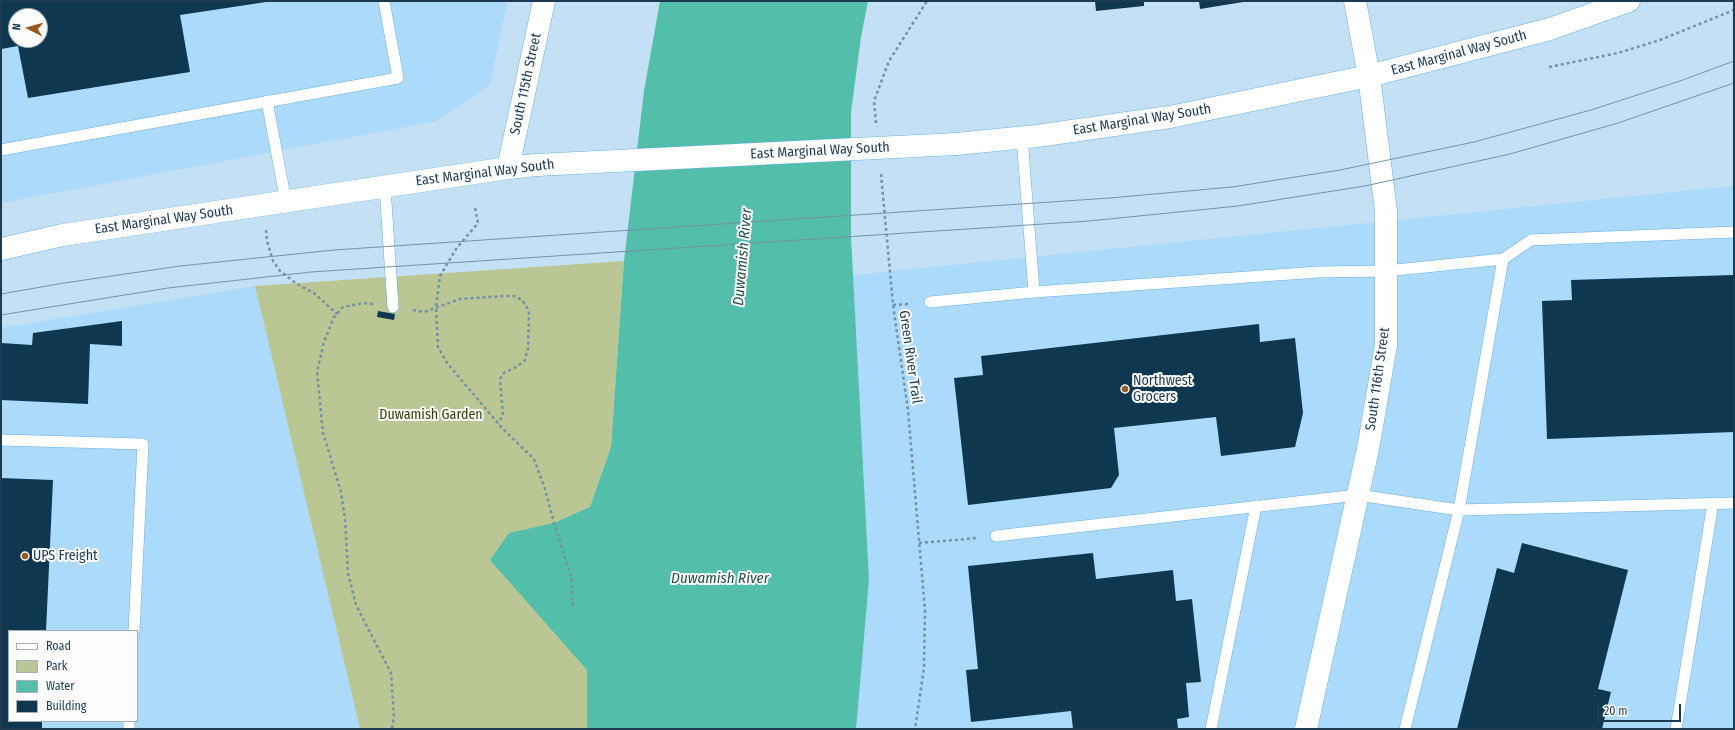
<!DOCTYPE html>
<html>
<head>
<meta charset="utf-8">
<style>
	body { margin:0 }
	#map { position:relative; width:1735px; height:730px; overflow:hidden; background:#c4e0f4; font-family:"Fira Sans Condensed",sans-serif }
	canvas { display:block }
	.frame { position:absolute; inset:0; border:2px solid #1d3b50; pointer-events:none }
	.legend { position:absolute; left:8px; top:630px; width:130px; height:92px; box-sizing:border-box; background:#fcfcfc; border:1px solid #a3afb7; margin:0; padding:5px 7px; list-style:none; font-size:12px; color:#1d3b50 }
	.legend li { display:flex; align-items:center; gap:8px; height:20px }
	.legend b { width:20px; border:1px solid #a3afb7 }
	.north { position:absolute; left:8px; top:8px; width:40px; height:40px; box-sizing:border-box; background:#fcfcfc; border:1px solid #a3afb7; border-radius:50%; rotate:276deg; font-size:11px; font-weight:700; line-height:16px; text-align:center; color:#1d3b50 }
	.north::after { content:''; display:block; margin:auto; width:14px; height:18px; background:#985a1f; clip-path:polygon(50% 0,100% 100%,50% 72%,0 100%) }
	.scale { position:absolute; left:1597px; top:704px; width:84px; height:18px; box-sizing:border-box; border:2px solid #1d3b50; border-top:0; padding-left:5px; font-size:12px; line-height:14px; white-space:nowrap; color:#1d3b50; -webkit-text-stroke:3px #fcfcfc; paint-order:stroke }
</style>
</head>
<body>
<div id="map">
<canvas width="1735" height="730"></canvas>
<div class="frame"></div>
<ul class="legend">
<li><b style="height:5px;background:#fff"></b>Road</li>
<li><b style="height:11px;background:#bac795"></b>Park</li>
<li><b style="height:11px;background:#53beaa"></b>Water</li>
<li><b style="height:11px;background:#0f3750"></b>Building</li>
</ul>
<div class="north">N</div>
<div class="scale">20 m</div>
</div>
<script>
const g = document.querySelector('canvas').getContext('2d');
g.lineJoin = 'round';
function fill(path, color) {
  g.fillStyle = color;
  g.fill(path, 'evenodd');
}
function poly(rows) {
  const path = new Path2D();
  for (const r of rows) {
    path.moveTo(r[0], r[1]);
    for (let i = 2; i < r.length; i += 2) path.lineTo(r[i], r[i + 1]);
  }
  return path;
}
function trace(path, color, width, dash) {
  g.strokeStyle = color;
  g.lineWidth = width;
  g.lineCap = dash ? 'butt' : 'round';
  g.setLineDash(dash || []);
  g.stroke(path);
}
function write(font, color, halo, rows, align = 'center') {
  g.font = font + ' "Fira Sans Condensed",sans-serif';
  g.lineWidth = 4;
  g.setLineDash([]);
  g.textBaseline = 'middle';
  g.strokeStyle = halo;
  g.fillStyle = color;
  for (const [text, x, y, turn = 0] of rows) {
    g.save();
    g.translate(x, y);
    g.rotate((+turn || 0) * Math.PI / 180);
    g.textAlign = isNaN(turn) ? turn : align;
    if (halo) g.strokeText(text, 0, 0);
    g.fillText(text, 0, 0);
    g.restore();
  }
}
const built = poly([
	[1,1,507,1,490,85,437,121,1,203],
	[16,16,40,16,40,40,16,40],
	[1734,186,1734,729,856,729,869,580,853,275],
	[255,286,360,729,1,729,1,328],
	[9,631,137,631,137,721,9,721]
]);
const green = poly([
	[624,261,611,447,590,507,584,666,587,670,587,729,360,729,255,286]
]);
const water = poly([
	[660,1,868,1,861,37,851,112,851,236,869,580,856,729,587,729,587,670,490,560,509,533,554,523,590,507,611,447,624,261,644,91]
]);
const building = poly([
	[1,1,266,1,266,2,180,15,190,72,28,98,18,46,1,49],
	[16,16,40,16,40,40,16,40],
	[1095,1,1144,1,1144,6,1096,11],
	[1199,1,1243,1,1243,2,1200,9],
	[1734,275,1734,432,1547,439,1542,301,1572,300,1571,280],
	[378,311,395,314,394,320,377,317],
	[122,321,122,346,90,344,88,404,1,400,1,343,32,345,33,333],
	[1259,324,1260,342,1295,338,1303,413,1295,447,1221,456,1216,417,1114,428,1119,475,1111,488,968,505,954,378,983,375,981,356],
	[1,478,53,480,46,631,9,631,9,721,42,721,42,729,1,729],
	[1522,543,1628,570,1598,689,1611,692,1602,729,1457,729,1497,568,1514,573],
	[1093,553,1096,579,1173,570,1176,601,1192,599,1201,682,1186,683,1189,717,1177,719,1178,729,1073,729,1071,711,971,722,966,670,978,669,968,566]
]);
const path = poly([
	[1549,67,1618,53,1660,40,1734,10],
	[876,123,874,101,889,61,927,1],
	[881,174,893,305,908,410,925,611,924,668,915,729],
	[475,208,478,223,456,249,440,276,436,307,438,347,447,363,502,428,534,459,545,489,554,523,571,576,573,607],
	[266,230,267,241,273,261,280,271,297,284,314,293,337,314],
	[373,304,364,303,343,307,334,317,324,342,317,372,323,433,341,492,345,518,348,573,356,605,391,673,394,716,392,729],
	[893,305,910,304],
	[413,310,424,312,460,299,504,296,514,296,522,300,529,311,528,348,525,360,518,366,504,373,500,379,503,415,498,423],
	[919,543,977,538]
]);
const service = poly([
	[267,101,286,202],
	[1022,137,1034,292],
	[1,150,398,78,384,1],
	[385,187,393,307],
	[1503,259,1531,240,1734,232],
	[930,302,1034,292,1319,272,1386,271,1503,259,1459,510,1405,729],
	[1,440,143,444,134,631],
	[996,536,1358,495,1459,510,1734,503],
	[129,729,129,721],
	[1211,729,1256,506],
	[1676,729,1713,503]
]);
const minor = poly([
	[1306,729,1368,449,1386,345,1386,211,1369,76,1355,1]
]);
const tertiary = poly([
	[956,144,1037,136,1170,117,1369,76,1550,29,1629,1],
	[508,168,544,1],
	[1,249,63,235,508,168,536,165]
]);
const tram = poly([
	[1,294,64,283,180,266,334,250,1110,198,1232,187,1340,170,1474,142,1591,110,1680,81,1734,61],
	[1,315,168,288,311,272,1089,221,1238,206,1365,186,1510,154,1618,123,1734,83]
]);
const tertiaryBridge = poly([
	[536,165,956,144]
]);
const markers = [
	[1125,389,4,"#985a1f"],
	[25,556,4,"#985a1f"]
];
const streetNames = [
	["East Marginal Way South",1459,53,-15],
	["South 115th Street",526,84,-78],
	["East Marginal Way South",1142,120,-9],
	["East Marginal Way South",820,151,-3],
	["East Marginal Way South",485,173,-7],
	["East Marginal Way South",164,220,-8],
	["Green River Trail",910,357,82],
	["South 116th Street",1378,379,-82]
];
const poiNames = [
	["Northwest",1133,381],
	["Grocers",1133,397],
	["UPS Freight",33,556]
];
const parkNames = [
	["Duwamish Garden",431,415]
];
const waterNames = [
	["Duwamish River",743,257,-85],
	["Duwamish River",720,579]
];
fill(built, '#abdafb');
fill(green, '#bac795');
fill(water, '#53beaa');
fill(building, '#0f3750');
trace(service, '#69b2e3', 12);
trace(minor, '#69b2e3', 23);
trace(tertiary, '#69b2e3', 23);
trace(path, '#7491a5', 2.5, [3, 3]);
trace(service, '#fff', 11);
trace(minor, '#fff', 22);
trace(tertiary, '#fff', 22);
trace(tram, '#7592a7', 1);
trace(tertiaryBridge, '#69b2e3', 23, []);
trace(tertiaryBridge, '#fff', 22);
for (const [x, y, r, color] of markers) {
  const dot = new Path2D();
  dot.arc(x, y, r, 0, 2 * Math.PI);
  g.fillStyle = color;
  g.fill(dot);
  trace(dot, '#fcfcfc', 1.5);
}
write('14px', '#1d3b50', '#fcfcfc', streetNames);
write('14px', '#1d3b50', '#fcfcfc', poiNames, 'left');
write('14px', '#374105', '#fcfcfc', parkNames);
write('italic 15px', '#235249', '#fcfcfc', waterNames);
</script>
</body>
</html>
